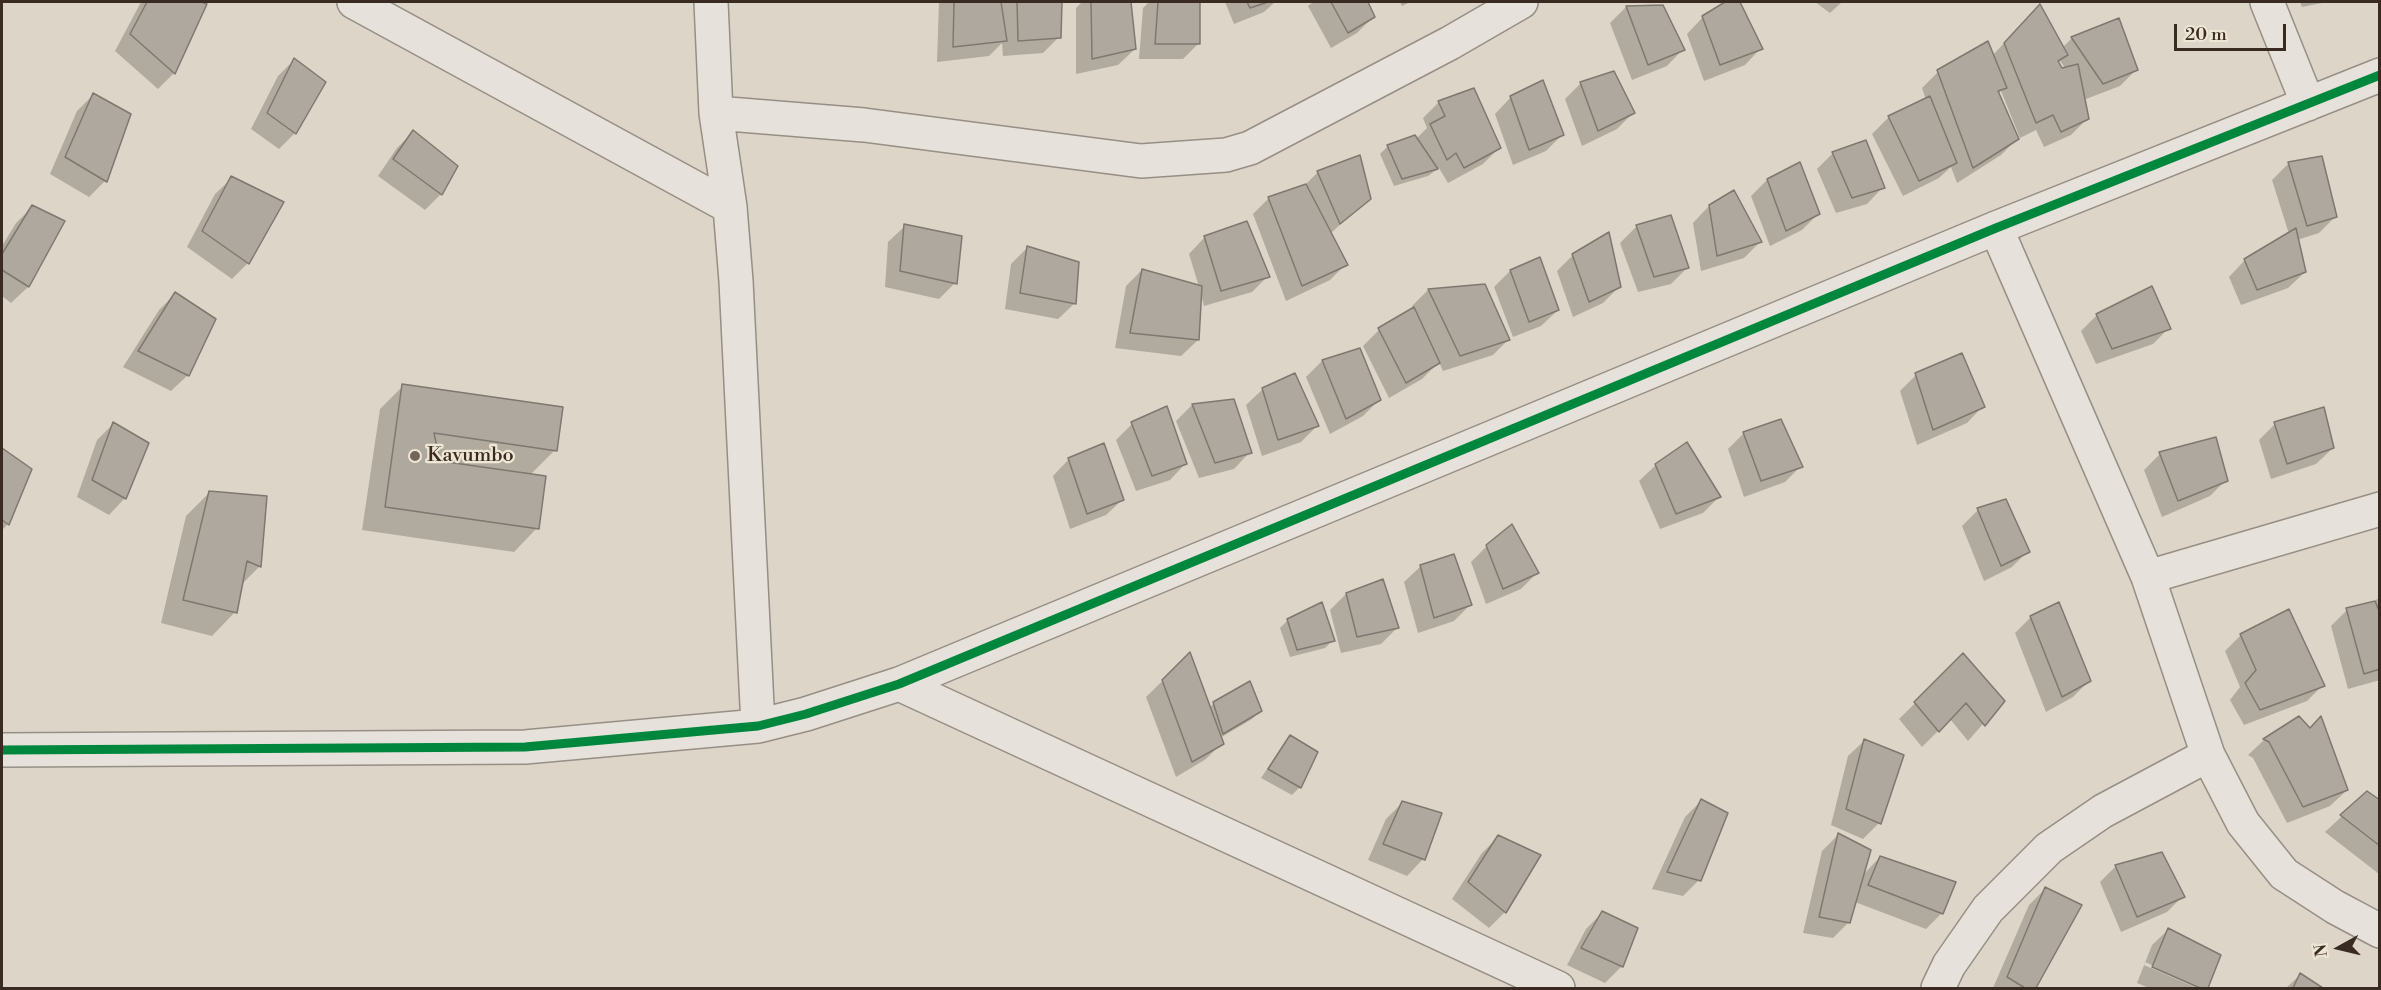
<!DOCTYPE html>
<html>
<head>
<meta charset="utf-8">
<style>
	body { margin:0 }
	#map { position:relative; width:2381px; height:990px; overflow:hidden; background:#ddd5c7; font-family:"Libre Bodoni",serif }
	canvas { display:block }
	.frame { position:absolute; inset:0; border:3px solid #392b21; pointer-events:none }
	.north { position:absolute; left:2309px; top:918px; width:60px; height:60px; -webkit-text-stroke:4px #efe6d5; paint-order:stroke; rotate:262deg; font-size:16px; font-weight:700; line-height:24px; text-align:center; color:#392b21 }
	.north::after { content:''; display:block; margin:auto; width:21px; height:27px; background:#392b21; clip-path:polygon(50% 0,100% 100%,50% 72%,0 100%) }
	.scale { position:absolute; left:2174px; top:24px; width:112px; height:27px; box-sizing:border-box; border:3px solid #392b21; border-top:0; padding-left:8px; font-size:18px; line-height:21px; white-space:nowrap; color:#392b21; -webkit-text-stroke:4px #efe6d5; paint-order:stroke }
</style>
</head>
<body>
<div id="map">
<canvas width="2381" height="990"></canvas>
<div class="frame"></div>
<div class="north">N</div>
<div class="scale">20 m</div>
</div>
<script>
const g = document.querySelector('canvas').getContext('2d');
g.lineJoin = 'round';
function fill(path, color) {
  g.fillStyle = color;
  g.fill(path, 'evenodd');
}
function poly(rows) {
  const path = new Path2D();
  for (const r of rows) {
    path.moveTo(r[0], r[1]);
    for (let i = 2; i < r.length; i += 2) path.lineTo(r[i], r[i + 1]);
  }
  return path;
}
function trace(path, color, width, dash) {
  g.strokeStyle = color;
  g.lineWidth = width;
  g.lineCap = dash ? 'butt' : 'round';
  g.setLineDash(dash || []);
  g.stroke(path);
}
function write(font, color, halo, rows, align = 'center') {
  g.font = font + ' "Libre Bodoni",serif';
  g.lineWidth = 4.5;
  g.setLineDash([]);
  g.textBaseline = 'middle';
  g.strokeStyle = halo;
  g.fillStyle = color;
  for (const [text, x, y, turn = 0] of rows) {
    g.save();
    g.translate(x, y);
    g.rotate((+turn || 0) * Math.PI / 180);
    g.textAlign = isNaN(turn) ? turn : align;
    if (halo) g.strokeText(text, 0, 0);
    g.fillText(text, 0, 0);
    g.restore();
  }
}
const shadow = poly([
	[141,2,198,2,205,5,174,73,158,89,115,51],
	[939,2,1060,2,1059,37,1043,53,1003,56,1002,43,989,56,937,62],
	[1082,2,1129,2,1135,49,1118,65,1076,74,1076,8],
	[1149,2,1199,3,1199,43,1183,59,1139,59,1143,8],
	[1225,2,1275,2,1264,12,1234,24],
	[1313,2,1367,2,1373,17,1357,33,1331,48,1308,6],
	[1400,2,1410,2,1402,6],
	[1728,2,1738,2,1761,48,1745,65,1704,81,1687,34,1703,17],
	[1815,2,1842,2,1830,13],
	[2300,2,2327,2,2302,7],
	[1662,6,1683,49,1667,66,1632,80,1610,23,1626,7],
	[2118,20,2136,70,2120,86,2086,99,2082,93,2087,119,2071,135,2044,147,2036,130,2020,138,2001,91,1998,95,2017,139,2001,155,1957,183,1951,167,1939,178,1903,196,1872,134,1889,117,1926,100,1922,88,1938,72,1992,56,2024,22,2062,48,2072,38],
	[2060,61,2066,69,2061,70,2058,63],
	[294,60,295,133,279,149,251,129,278,76],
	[1581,83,1633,113,1617,129,1582,146,1565,99],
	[93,95,105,181,89,197,50,174,77,111],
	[1511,97,1563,134,1546,151,1513,165,1495,114],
	[1439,102,1499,148,1483,164,1448,183,1439,168,1428,176,1394,186,1380,154,1388,146,1416,139,1427,128,1423,118],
	[413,132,441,194,425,210,378,176,397,148],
	[1833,153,1883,187,1867,204,1836,213,1817,169],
	[2321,157,2335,217,2319,233,2297,240,2305,272,2288,288,2241,305,2229,277,2245,260,2289,234,2272,180,2288,164],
	[1318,172,1369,198,1330,234,1346,264,1330,280,1286,301,1253,214,1269,198,1303,187],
	[232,178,248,263,232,279,187,247,215,194],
	[1767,180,1818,214,1802,230,1770,246,1751,196],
	[1709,206,1760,242,1744,258,1701,271,1693,223],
	[32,207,63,222,28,287,11,303,2,296,2,246,16,223],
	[1670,217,1687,268,1671,284,1638,292,1620,243,1636,227],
	[905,226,955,283,939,299,885,287,888,242],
	[1205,237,1268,276,1252,292,1204,306,1201,294,1198,340,1181,356,1115,348,1126,286,1142,270,1199,287,1189,254],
	[1027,248,1075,303,1058,319,1005,309,1011,264],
	[1573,255,1619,287,1603,303,1573,317,1557,271],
	[1539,259,1558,310,1541,326,1513,337,1494,287,1510,271],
	[1484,286,1509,339,1493,355,1443,371,1439,362,1422,379,1389,398,1363,346,1379,330,1414,309,1412,306,1428,290],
	[175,294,214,320,188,375,171,391,123,367,159,310],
	[2097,315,2169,328,2153,344,2096,364,2081,331],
	[1359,350,1380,399,1363,416,1330,434,1306,377,1322,361],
	[1916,375,1983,406,1967,423,1917,445,1900,391],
	[403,386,555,450,530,475,537,528,514,552,362,530,380,409],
	[1263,389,1317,426,1301,442,1262,456,1246,405],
	[1233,401,1250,452,1234,469,1199,478,1176,421,1192,405],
	[113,424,147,444,125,498,109,515,77,497,97,440],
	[1132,424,1186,463,1170,480,1136,491,1116,440],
	[2275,424,2333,448,2316,464,2271,479,2259,440],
	[1744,433,1801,466,1785,482,1744,497,1728,449],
	[2215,439,2226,480,2210,496,2162,517,2144,470,2160,454],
	[2,450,30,470,8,524,2,530],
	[1069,459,1123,499,1106,515,1070,529,1053,476],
	[1656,465,1719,497,1703,513,1660,529,1639,481],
	[210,492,260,566,241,585,235,612,212,636,161,623,186,516],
	[2006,501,2028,551,2012,567,1984,581,1962,526,1978,510],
	[1487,546,1537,573,1521,589,1486,604,1471,562],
	[1421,566,1470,605,1454,621,1418,633,1404,582],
	[1346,594,1397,628,1381,644,1341,653,1330,610],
	[2380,597,2380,680,2348,689,2331,626,2347,610,2375,601],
	[2031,617,2089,681,2073,697,2046,712,2015,633],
	[1288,620,1333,640,1325,648,1290,657,1280,628],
	[2241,635,2323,685,2307,701,2244,725,2230,700,2240,687,2225,651],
	[1189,655,1209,708,1214,703,1260,711,1252,719,1220,738,1222,743,1206,759,1176,777,1146,697],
	[1963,656,2003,701,1968,741,1950,719,1922,747,1899,719],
	[2299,717,2347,790,2330,806,2287,823,2253,758,2248,755,2264,740],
	[1291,737,1316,753,1300,787,1292,795,1261,778,1283,745],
	[1865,740,1879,823,1863,839,1831,825,1848,756],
	[2367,793,2380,802,2379,874,2325,832],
	[1701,801,1699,880,1683,896,1652,889,1685,817],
	[1402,803,1440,814,1423,859,1407,876,1368,860,1386,819],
	[1838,835,1862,876,1880,857,1942,913,1926,929,1855,902,1849,922,1833,938,1803,933,1822,851],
	[1498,837,1505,912,1489,928,1452,899,1482,853],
	[2116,866,2183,896,2167,912,2121,932,2100,882],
	[2045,889,2080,906,2035,988,1993,988,2029,905],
	[1602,913,1636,929,1621,967,1605,983,1567,965,1586,929],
	[2169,929,2219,956,2206,988,2199,988,2199,986,2145,962,2144,965,2197,988,2149,988,2137,983,2152,945],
	[2300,975,2320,988,2286,988]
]);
const building = poly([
	[147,2,202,2,207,4,175,74,130,34,147,2],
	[954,2,1001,2,1007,41,953,47,954,2],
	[1017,2,1062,2,1061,38,1018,41,1017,2],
	[1091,2,1131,2,1136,49,1092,59,1091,2],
	[1158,2,1200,2,1200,44,1155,44,1158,2],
	[1247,2,1268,2,1250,8,1247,2],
	[1331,2,1368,2,1375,17,1348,33,1331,2],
	[1725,2,1740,2,1763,49,1720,65,1702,16,1725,2],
	[2040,4,2068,55,2058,61,2062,68,2078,64,2089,119,2061,132,2053,115,2036,123,2004,43,2040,4],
	[1663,5,1685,50,1648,65,1626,6,1663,5],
	[2119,18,2138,70,2103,84,2071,37,2119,18],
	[1988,41,2007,88,1998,91,2019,139,1973,168,1937,70,1988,41],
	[294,58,326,82,296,134,267,113,294,58],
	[1614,71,1635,113,1598,131,1580,82,1614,71],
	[1543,80,1564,135,1529,150,1510,96,1543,80],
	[1474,88,1501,148,1464,168,1456,153,1447,160,1430,124,1445,116,1438,101,1474,88],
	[93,93,131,114,107,182,65,157,93,93],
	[1930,96,1957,163,1919,181,1888,116,1930,96],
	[413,130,458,166,442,195,393,159,413,130],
	[1415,135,1438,169,1402,179,1387,145,1415,135],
	[1866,140,1885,188,1852,198,1832,152,1866,140],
	[1360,155,1371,199,1340,224,1317,171,1360,155],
	[2322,156,2337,217,2307,226,2288,162,2322,156],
	[1800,162,1820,214,1786,231,1767,179,1800,162],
	[231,176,284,202,249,264,202,231,231,176],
	[1306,184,1348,265,1302,286,1268,197,1306,184],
	[1734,190,1762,242,1717,256,1709,205,1734,190],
	[32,205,65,221,29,287,2,270,2,254,32,205],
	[1671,215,1689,268,1654,277,1636,225,1671,215],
	[1247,221,1270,277,1221,291,1204,236,1247,221],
	[904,224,962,236,957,284,900,271,904,224],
	[2296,228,2306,272,2257,290,2244,259,2296,228],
	[1609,232,1621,287,1589,302,1572,254,1609,232],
	[1027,246,1079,262,1076,304,1020,293,1027,246],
	[1540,257,1559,310,1529,322,1510,270,1540,257],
	[1142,269,1202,286,1199,340,1130,333,1142,269],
	[1485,284,1510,340,1460,356,1428,289,1485,284],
	[2152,286,2171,329,2112,349,2096,314,2152,286],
	[175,292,216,319,189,376,138,351,175,292],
	[1414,307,1440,363,1406,383,1378,328,1414,307],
	[1360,348,1381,400,1346,419,1322,360,1360,348],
	[1962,353,1985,407,1933,430,1915,373,1962,353],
	[1295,373,1319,426,1278,440,1262,388,1295,373],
	[402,384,563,407,557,451,434,433,440,461,546,476,539,529,385,507,402,384],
	[1234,399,1252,453,1215,463,1192,404,1234,399],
	[1167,406,1187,464,1152,476,1131,422,1167,406],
	[2324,407,2334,448,2287,464,2274,422,2324,407],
	[1781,419,1803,467,1761,481,1743,432,1781,419],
	[113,422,149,443,126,499,92,480,113,422],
	[2216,437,2228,481,2178,501,2159,452,2216,437],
	[1687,442,1721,497,1676,514,1655,464,1687,442],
	[1104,443,1124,500,1087,514,1068,458,1104,443],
	[2,448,32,469,9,525,2,520,2,448],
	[209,491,267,496,261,567,247,561,237,613,183,600,209,491],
	[2006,499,2030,552,2001,566,1977,508,2006,499],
	[1512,524,1539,573,1503,589,1486,545,1512,524],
	[1454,554,1472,605,1434,618,1420,565,1454,554],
	[1383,579,1399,628,1357,637,1346,593,1383,579],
	[2375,601,2380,613,2380,669,2364,674,2346,608,2375,601],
	[1322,602,1335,641,1297,650,1287,619,1322,602],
	[2059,602,2091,681,2062,697,2030,616,2059,602],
	[2289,609,2325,686,2260,710,2245,683,2256,670,2240,634,2289,609],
	[1190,652,1224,744,1192,762,1162,680,1190,652],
	[1963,653,2005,701,1985,726,1966,703,1939,732,1914,702,1963,653],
	[1250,681,1262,711,1223,734,1213,702,1250,681],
	[2299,716,2310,728,2321,716,2348,790,2303,807,2269,742,2263,739,2299,716],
	[1290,735,1318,752,1301,788,1268,769,1290,735],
	[1864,739,1904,755,1881,824,1846,809,1864,739],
	[2367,791,2380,800,2380,846,2340,815,2367,791],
	[1701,799,1728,813,1701,881,1667,872,1701,799],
	[1402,801,1442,813,1425,860,1383,844,1402,801],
	[1838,833,1871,850,1850,923,1819,917,1838,833],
	[1498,835,1541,855,1506,913,1468,882,1498,835],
	[2162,852,2185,897,2137,917,2115,865,2162,852],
	[1880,856,1956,882,1943,914,1868,885,1880,856],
	[2045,887,2082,905,2036,988,2025,988,2007,977,2045,887],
	[1602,911,1638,928,1623,967,1581,948,1602,911],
	[2168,928,2221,955,2208,988,2200,988,2152,967,2168,928],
	[2300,973,2323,988,2293,988,2300,973]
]);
const minor = poly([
	[354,2,730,207],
	[711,2,716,113,730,207,736,281,758,726],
	[2267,2,2308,104],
	[716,113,864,125,1141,161,1226,155,1250,148,1450,43,1521,2],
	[1996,228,2148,577,2208,755,2243,823,2284,874,2335,907,2380,931],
	[2148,577,2380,509],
	[899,684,1558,988],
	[2,750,525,747,758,726,806,714,899,684,1996,228,2380,75],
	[1938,988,1949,965,1988,909,2049,848,2103,811,2208,755]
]);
const cycleway = poly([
	[2,750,525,747,758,726,806,714,899,684,1996,228,2380,75]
]);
const markers = [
	[415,456,6,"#72665b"]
];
const poiNames = [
	["Kavumbo",427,456]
];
fill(shadow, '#0003');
fill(building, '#afa89e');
trace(building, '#7e7870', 1.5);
trace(minor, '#968f86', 36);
trace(minor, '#e6e1da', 33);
trace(cycleway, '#00873e', 9);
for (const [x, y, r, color] of markers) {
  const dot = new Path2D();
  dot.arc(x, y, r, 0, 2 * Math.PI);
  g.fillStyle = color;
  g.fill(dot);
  trace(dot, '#efe6d5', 2);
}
write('20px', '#392b21', '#efe6d5', poiNames, 'left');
</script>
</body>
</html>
